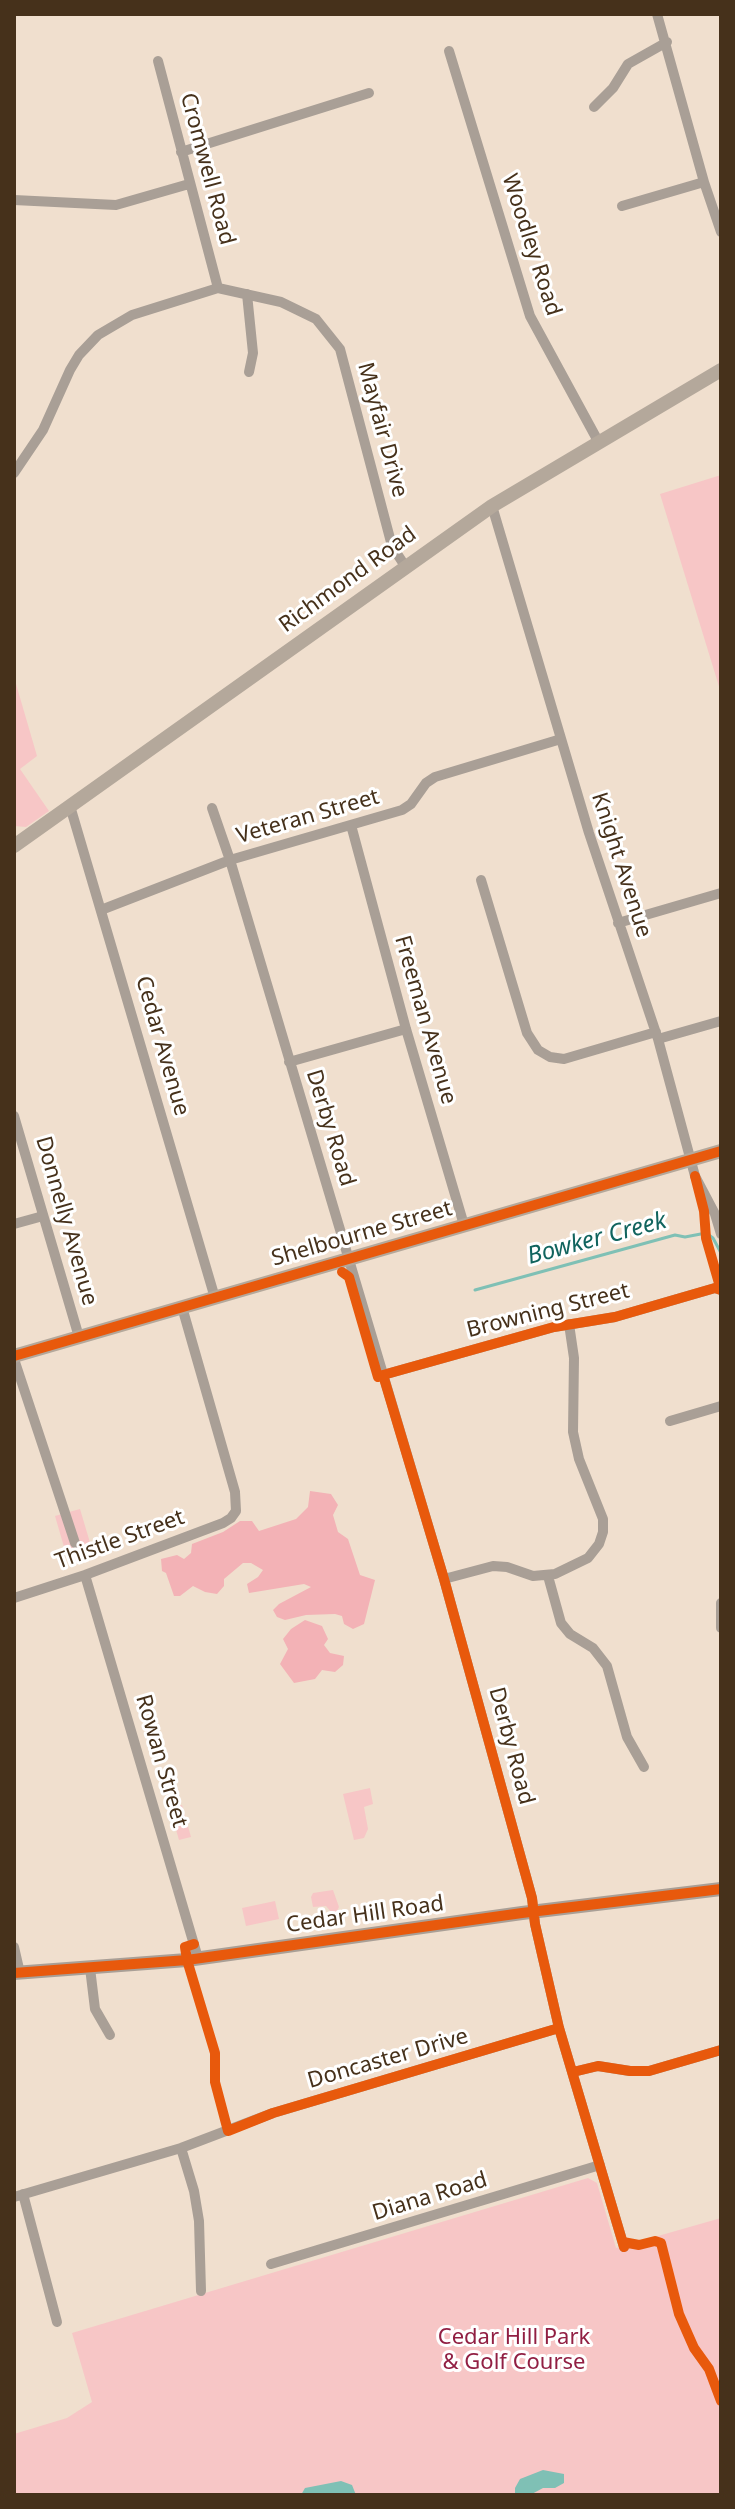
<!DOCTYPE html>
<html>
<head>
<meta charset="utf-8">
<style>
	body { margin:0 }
	#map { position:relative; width:735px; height:2509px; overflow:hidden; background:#f0dfce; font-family:"Noto Sans",sans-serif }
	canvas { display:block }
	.frame { position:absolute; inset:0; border:16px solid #46311b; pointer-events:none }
</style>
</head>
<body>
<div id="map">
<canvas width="735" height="2509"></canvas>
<div class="frame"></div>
</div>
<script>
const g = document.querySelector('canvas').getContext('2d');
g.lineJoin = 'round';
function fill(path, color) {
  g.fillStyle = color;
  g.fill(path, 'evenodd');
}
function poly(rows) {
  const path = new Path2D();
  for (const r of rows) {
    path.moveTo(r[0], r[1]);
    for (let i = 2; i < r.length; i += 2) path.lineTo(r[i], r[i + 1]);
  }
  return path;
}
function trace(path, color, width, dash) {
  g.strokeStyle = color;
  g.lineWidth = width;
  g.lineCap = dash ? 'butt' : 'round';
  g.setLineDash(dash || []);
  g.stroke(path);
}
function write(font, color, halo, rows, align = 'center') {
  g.font = font + ' "Noto Sans",sans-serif';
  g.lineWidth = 6;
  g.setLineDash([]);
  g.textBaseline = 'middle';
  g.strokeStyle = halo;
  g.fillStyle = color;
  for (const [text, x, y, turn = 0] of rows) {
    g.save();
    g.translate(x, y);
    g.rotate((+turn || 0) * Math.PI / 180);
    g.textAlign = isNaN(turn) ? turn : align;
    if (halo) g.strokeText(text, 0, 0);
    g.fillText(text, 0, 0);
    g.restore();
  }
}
const green = poly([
	[721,475,721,693,660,494],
	[14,677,37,756,20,769,49,811,26,827,14,826],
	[80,1509,94,1556,69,1564,55,1516],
	[370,1788,373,1804,364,1807,368,1829,364,1838,354,1840,343,1794],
	[182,1805,191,1837,179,1840,170,1809],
	[333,1890,339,1907,337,1911,332,1913,326,1906,313,1907,311,1897,313,1893],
	[275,1901,279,1919,246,1926,242,1908],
	[588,2178,597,2183,616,2248,721,2218,721,2495,14,2495,14,2434,67,2418,92,2402,72,2333]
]);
const forest = poly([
	[310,1491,331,1494,338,1505,333,1515,338,1532,348,1539,360,1575,375,1580,364,1624,353,1629,344,1624,342,1616,335,1614,306,1615,285,1620,277,1617,273,1610,279,1604,311,1587,304,1584,249,1593,247,1584,258,1577,263,1570,251,1563,243,1563,224,1579,224,1586,217,1594,205,1592,193,1586,180,1596,174,1596,166,1573,162,1571,161,1559,177,1555,184,1559,191,1553,192,1544,223,1532,240,1521,252,1521,259,1531,296,1519,308,1507],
	[305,1620,322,1626,328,1639,324,1645,330,1653,344,1656,343,1665,335,1672,322,1670,315,1679,294,1683,280,1664,288,1649,283,1639,291,1629]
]);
const water = poly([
	[543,2470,564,2474,564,2483,555,2488,543,2488,530,2495,515,2495,515,2488,520,2479],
	[341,2481,352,2485,356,2495,301,2495,305,2488]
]);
const stream = poly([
	[475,1290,675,1235,685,1237,706,1233,713,1238,721,1253]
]);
const minor = poly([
	[657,14,704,182,721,232],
	[449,51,530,316,598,441],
	[158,61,218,288],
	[594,107,613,88,628,64,667,42],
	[181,152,369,93],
	[14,200,116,205,189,184],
	[622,206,704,182],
	[247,294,253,353,249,372],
	[14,473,43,430,70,370,79,355,98,335,132,315,218,288,281,302,316,319,340,349,392,546,405,566],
	[492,506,589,833,658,1039,695,1176,715,1214,721,1234],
	[70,806,215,1298],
	[212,808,230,860,444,1579,532,1898,535,1924,559,2028,624,2247],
	[351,825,406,1029,464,1225],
	[481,880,527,1033,538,1050,550,1057,564,1059,656,1032],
	[101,910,230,860,402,810,411,804,426,783,435,777,561,739],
	[618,923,721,893],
	[658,1039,721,1021],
	[289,1062,406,1029],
	[14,1116,79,1337],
	[14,1224,43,1216],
	[14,1359,75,1543],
	[383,1375,554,1327,615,1317,715,1288,721,1290],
	[670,1421,721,1406],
	[85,1575,198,1958],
	[548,1576,561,1623,570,1634,593,1648,607,1666,627,1737,644,1767],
	[444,1579,493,1566,507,1567,533,1576,555,1574,588,1558,599,1544,603,1532,603,1519,579,1459,573,1432,574,1358,569,1324],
	[14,1598,85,1575,223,1523,231,1518,236,1511,235,1492,182,1307],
	[721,1603,721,1628],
	[14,1947,20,1973],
	[90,1968,95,2009,110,2035],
	[573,2072,598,2066,630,2071,649,2071,721,2050],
	[181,2148,194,2191,199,2221,201,2291],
	[23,2194,57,2322],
	[14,2197,181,2148,273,2113,559,2028],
	[271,2264,600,2165]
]);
const tertiary = poly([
	[14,1973,187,1960,522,1913,721,1889]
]);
const secondary = poly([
	[14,846,492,506,721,370],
	[14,1356,721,1151]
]);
const cycleway = poly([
	[695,1176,704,1211,706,1238,721,1290],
	[342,1272,349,1277,378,1377,383,1375],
	[14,1356,721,1151],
	[383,1375,444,1579,532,1898,535,1924,559,2028,624,2247],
	[383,1375,554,1327,615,1317,715,1288,721,1290],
	[194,1944,185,1947,187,1960,215,2053,215,2082,228,2131,273,2113,559,2028],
	[14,1973,187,1960,522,1913,721,1889],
	[573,2072,598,2066,630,2071,649,2071,721,2050],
	[623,2242,639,2245,655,2241,661,2243,679,2314,694,2348,709,2369,721,2401]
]);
const streetNames = [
	["Cromwell Road",207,169,75],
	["Woodley Road",531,245,72],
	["Mayfair Drive",382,430,75],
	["Richmond Road",348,580,-36],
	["Veteran Street",308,817,-16],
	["Knight Avenue",621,865,72],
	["Freeman Avenue",425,1020,74],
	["Cedar Avenue",162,1046,74],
	["Derby Road",330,1128,73],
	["Donnelly Avenue",66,1221,74],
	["Shelbourne Street",362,1234,-16],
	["Browning Street",548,1311,-14],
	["Thistle Street",120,1540,-20],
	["Derby Road",511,1746,75],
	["Rowan Street",161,1761,74],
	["Cedar Hill Road",365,1915,-8],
	["Doncaster Drive",388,2059,-16],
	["Diana Road",430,2197,-17]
];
const parkNames = [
	["Cedar Hill Park",514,2338],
	["& Golf Course",514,2363]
];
const waterNames = [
	["Bowker Creek",597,1239,-15]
];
fill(green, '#f7c6c6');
fill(forest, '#f3b2b6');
fill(water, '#7fc0b5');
trace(stream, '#7fc0b5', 3);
trace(minor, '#a99f96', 10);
trace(tertiary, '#a99f96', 14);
trace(secondary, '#b4a89b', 14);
trace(cycleway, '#e8590c', 10);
write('22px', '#46311b', '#fff', streetNames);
write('22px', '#911f43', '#fff', parkNames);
write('italic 24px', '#11645e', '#fff', waterNames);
</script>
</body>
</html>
